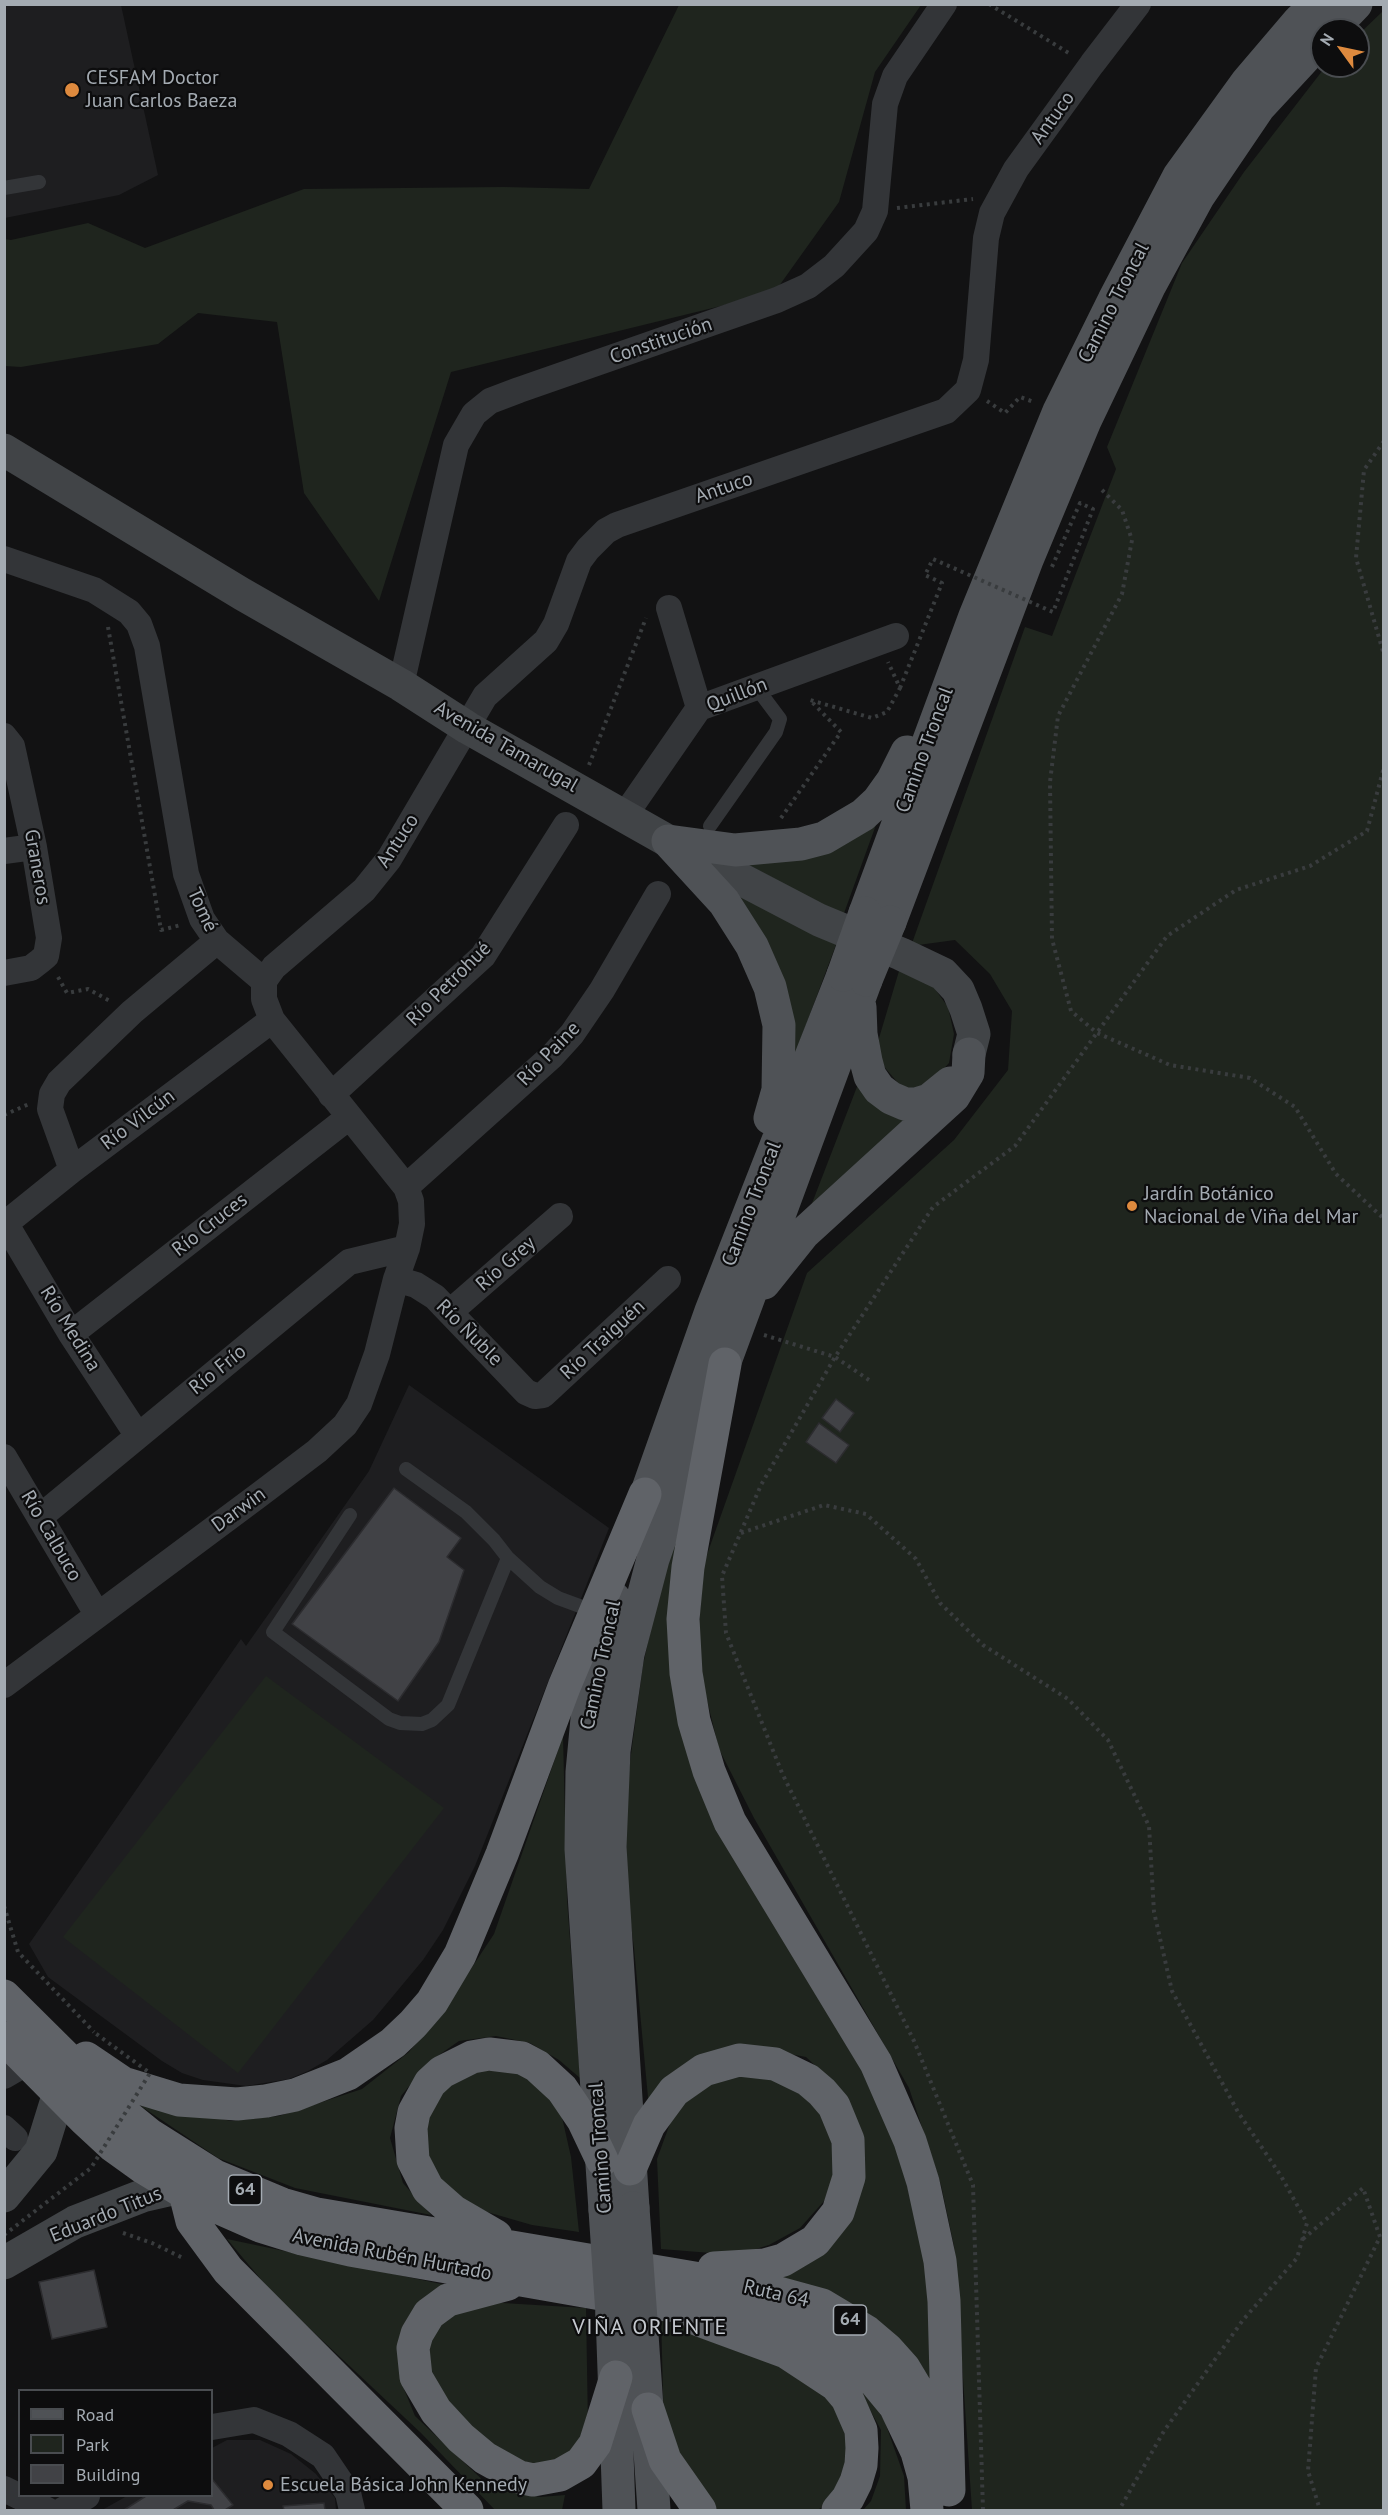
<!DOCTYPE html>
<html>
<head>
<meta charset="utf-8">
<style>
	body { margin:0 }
	#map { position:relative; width:1388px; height:2515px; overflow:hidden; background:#121213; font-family:"PT Sans",sans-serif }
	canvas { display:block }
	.frame { position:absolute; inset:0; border:6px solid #a4abb2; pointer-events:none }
	.legend { position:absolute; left:18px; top:2389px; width:195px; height:108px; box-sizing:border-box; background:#0d0d0e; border:2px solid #494c50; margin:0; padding:8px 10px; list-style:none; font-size:18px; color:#a4abb2 }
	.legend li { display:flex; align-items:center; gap:12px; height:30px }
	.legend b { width:30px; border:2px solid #494c50 }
	.north { position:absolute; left:1310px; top:18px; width:60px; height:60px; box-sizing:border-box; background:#0d0d0e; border:2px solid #494c50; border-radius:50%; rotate:303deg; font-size:16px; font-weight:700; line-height:24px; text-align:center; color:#a4abb2 }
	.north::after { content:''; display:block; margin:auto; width:21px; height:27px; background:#de8a3e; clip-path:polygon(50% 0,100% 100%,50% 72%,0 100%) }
</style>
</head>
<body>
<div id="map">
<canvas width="1388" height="2515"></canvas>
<div class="frame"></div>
<ul class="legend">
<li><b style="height:8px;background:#4f5256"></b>Road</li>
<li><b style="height:16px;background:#1f251e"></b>Park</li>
<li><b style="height:16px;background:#414246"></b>Building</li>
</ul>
<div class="north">N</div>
</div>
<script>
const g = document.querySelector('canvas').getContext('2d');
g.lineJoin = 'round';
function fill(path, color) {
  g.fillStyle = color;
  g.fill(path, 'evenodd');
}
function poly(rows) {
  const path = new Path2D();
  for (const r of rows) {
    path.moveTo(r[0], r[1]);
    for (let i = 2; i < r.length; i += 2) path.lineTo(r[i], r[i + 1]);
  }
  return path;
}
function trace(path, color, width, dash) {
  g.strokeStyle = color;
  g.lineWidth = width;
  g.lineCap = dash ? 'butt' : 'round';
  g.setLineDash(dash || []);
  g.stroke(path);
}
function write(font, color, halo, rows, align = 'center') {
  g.font = font + ' "PT Sans",sans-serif';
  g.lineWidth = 4.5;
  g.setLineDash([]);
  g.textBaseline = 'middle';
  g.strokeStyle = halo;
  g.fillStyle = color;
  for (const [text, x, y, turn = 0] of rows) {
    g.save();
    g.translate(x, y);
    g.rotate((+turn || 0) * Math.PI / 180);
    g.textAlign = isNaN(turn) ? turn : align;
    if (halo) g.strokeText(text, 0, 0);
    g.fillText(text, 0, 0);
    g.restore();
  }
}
const built = poly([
	[5,5,121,5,158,175,119,195,5,218],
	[409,1385,609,1528,475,1866,443,1930,423,1960,373,2020,327,2060,308,2071,289,2079,246,2086,203,2080,182,2073,162,2061,48,1977,29,1944,241,1639,246,1646,369,1471],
	[227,2440,260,2440,291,2454,316,2474,335,2498,336,2510,102,2510,127,2496,212,2496,212,2448]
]);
const green = poly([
	[679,5,921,5,875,72,839,202,774,293,451,372,379,601,304,493,277,322,198,313,158,344,21,367,5,366,4,239,11,240,88,223,145,248,304,189,504,187,589,189],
	[1383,11,1383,2510,972,2510,954,2246,941,2185,909,2088,754,1818,719,1749,704,1688,698,1635,704,1563,807,1273,954,1140,1008,1070,1012,1011,990,974,955,940,911,946,1025,627,1052,636,1116,469,1107,447,1182,263,1244,172,1326,66,1358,66,1358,35],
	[881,811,843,916,732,856],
	[724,884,837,942,785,1081],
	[899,971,932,985,948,1007,954,1034,949,1063,924,1090,905,1091,874,1055],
	[860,1079,918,1112,809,1211],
	[680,1522,675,1702,869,2080,897,2143,933,2291,937,2391,771,2277,834,2234,839,2088,806,2057,758,2048,649,2108,634,1948,624,1872,625,1799,643,1665,658,1596],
	[266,1676,444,1808,238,2073,63,1937],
	[563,1736,567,1899,580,2078,559,2060,530,2043,496,2036,459,2041,429,2062,401,2096,390,2138,403,2183,431,2215,295,2188,218,2158,117,2090,160,2106,231,2121,279,2116,362,2089,409,2052,451,1999,494,1934],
	[770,2068,831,2121,835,2174,825,2200,800,2228,769,2245,736,2255,661,2249,657,2159,672,2118,699,2085],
	[514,2070,545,2086,559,2104,571,2157,579,2232,532,2225,487,2212,456,2196,434,2176,419,2145,434,2101,466,2071],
	[227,2239,446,2285,402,2384,415,2416,488,2485,540,2497,565,2495,562,2510,495,2510,421,2433,275,2296],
	[486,2302,586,2308,588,2426,573,2450,550,2468,512,2462,459,2421,433,2389,426,2337,449,2311],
	[661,2315,730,2336,832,2391,850,2449,840,2481,821,2508,817,2510,714,2510,664,2434],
	[805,2348,871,2399,885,2422,904,2476,906,2510,863,2510,871,2501,880,2476,881,2430,863,2397]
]);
const building = poly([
	[836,1399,854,1413,840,1432,822,1418,836,1399],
	[819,1423,849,1445,836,1463,806,1442,819,1423],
	[394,1488,461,1538,447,1557,464,1570,439,1642,398,1701,292,1624,394,1488],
	[94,2270,107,2327,52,2339,39,2282,94,2270],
	[212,2479,233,2505,225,2510,214,2510,211,2505,188,2501,173,2510,124,2510,146,2496,212,2496,212,2479],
	[324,2503,325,2510,284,2510,283,2506,324,2503]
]);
const path = poly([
	[989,4,1072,55],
	[897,208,973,199],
	[987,401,1005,413,1020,397,1034,402],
	[1384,441,1364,470,1356,558,1384,655],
	[1102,490,1122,510,1132,540,1122,594,1058,716,1050,782,1052,939,1071,1011,1097,1033,1170,1065,1250,1078,1295,1107,1336,1174,1384,1219],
	[108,627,161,930,181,925],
	[589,765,646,618],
	[781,818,841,732,810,700,872,718,887,712,900,688,888,662],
	[58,977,67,993,88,989,110,1001],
	[4,1115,29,1104],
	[764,1335,835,1357,869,1380],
	[741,1533,824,1505,866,1514,916,1559,940,1603,983,1645,1068,1699,1108,1740,1149,1826,1154,1912,1172,1991,1238,2112,1281,2176,1307,2223,1297,2258,1243,2320,1164,2431,1119,2510],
	[4,1906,18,1952,94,2032],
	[123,2233,152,2243,185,2259],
	[1303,2239,1363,2188,1380,2237,1316,2368,1308,2471,1320,2510],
	[983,2510,973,2185,914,2041,782,1773,726,1633,722,1576,761,1485,835,1357,933,1207,1015,1146,1167,936,1236,890,1310,866,1367,831,1384,767]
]);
const lane = poly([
	[4,188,39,182],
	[710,826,776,732,780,719,756,687],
	[406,1469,466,1512,494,1540,508,1558,540,1587,558,1598,596,1612],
	[350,1515,273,1632,389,1719,400,1723,422,1724,432,1720,448,1705,508,1558]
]);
const street = poly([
	[4,559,94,590,129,612,139,624,147,646,186,874,202,919,217,941,264,981,264,999,272,1020,406,1187,411,1201,412,1224,407,1248,396,1279,377,1354,359,1404,345,1425,317,1451,259,1495,4,1685],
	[669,608,699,708],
	[401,685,456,445,474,414,490,401,519,390,777,300,808,286,834,266,866,231,875,211,885,104,895,76,944,4],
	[4,736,12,746,34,847,49,938,46,956,40,961,31,968,4,973],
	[625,815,699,708,896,636],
	[4,851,34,847],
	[264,981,274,967,364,890,389,859,485,696,546,641,556,624,579,561,588,549,606,531,617,525,946,411,968,390,976,360,986,238,992,213,1016,169,1092,64,1138,4],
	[331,1095,483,956,566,825],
	[72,1170,50,1109,52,1094,59,1082,132,1012,217,941],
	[406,1187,552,1056,572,1034,602,990,658,894],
	[4,1221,71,1334,138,1436],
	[6,1223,72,1170,272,1020],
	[396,1279,416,1285,435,1297,526,1392,535,1396,543,1395,668,1279],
	[451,1311,560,1216],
	[71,1334,349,1117],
	[4,1457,97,1614],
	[40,1517,349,1262,407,1248],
	[4,2076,28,2062],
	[4,2128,15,2138],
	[212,2427,254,2420,289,2434,323,2456,348,2493,352,2510],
	[4,2489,47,2510],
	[63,2510,87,2496]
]);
const secondary = poly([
	[4,450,242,594,401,685,468,728,668,841,819,920,901,954,943,974,958,990,966,1009,974,1034,969,1054],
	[4,2196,41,2151,59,2093],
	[4,2263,75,2222,142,2196,177,2188]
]);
const primary = poly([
	[1331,30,1356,4],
	[668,841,724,902,752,946,770,987,779,1025,778,1090,770,1118],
	[668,841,735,850,801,844,824,838,863,815,878,801,893,780,907,752],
	[865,913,975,616,1059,411,1114,300,1179,176,1247,82,1299,21,1317,4],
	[890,922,1027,560,1085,421,1150,285,1198,197,1259,107,1322,39],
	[860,1007,861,1034,866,1061,870,1076,879,1089,891,1098,905,1104,916,1104,929,1100,950,1083],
	[764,1283,804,1233,954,1096,968,1073,969,1054],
	[637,1520,711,1311,843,975],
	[633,2208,610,1847,614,1751,628,1654,653,1559,669,1513,866,980],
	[605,2210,581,1849,582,1772,588,1708,603,1635,614,1598],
	[612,2314,619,2510],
	[641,2320,654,2510]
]);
const highway = poly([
	[725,1364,688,1567,683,1619,686,1673,694,1721,709,1771,730,1822,876,2063,910,2141,923,2182,940,2261,944,2301,949,2490],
	[4,1996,118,2109,150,2135,215,2176,282,2204,317,2214,771,2291,822,2305,867,2332,887,2349,904,2368,931,2413,941,2440],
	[4,2038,85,2120,112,2145,144,2168,185,2193,260,2226,302,2239,350,2250,658,2304,752,2313,800,2326,822,2337,862,2366,895,2406,917,2452,924,2477,927,2510],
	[86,2058,123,2083,179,2100,237,2104,266,2101,295,2095,348,2074,393,2043,413,2024,432,2002,460,1955,502,1854,564,1687,645,1494],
	[630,2169,649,2125,674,2091,704,2070,739,2060,775,2064,808,2080,822,2092,834,2106,848,2140,849,2177,838,2212,815,2241,783,2260,765,2265,714,2268],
	[185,2193,192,2221,228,2270,467,2510],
	[496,2236,453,2211,428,2189,413,2160,411,2128,414,2112,430,2083,442,2072,472,2057,489,2054,522,2058,537,2066,562,2089,583,2120,602,2160],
	[508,2284,448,2300,429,2314,417,2334,413,2348,416,2377,436,2411,461,2438,485,2458,519,2477,533,2480,560,2475,581,2463,595,2444,616,2377],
	[699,2320,786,2352,836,2385,847,2398,861,2430,862,2448,861,2465,856,2482,848,2498,838,2510],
	[648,2409,665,2460,700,2510]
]);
const pathBridge = poly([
	[900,688,942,583,925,575,933,559,1053,612,1093,509,1080,503,1051,569],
	[4,2235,91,2168,150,2073,95,2033]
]);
const primaryBridge = poly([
	[843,975,865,913],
	[866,980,890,922],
	[633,2208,641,2320],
	[605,2210,612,2314]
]);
const markers = [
	[72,90,8,"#de8a3e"],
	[1132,1206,6,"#de8a3e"],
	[268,2485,6,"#de8a3e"]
];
const shields = [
	[245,2190,33],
	[850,2320,33]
];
const shieldNames = [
	["64",245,2190],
	["64",850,2320]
];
const poiNames = [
	["CESFAM Doctor",86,78],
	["Juan Carlos Baeza",86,101],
	["Jardín Botánico",1144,1194],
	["Nacional de Viña del Mar",1144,1217],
	["Escuela Básica John Kennedy",280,2485]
];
const streetNames = [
	["Antuco",1053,118,-54],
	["Camino Troncal",1114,303,-63],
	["Constitución",661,341,-19],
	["Antuco",724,488,-19],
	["Quillón",737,695,-21],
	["Avenida Tamarugal",506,747,30],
	["Camino Troncal",925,750,-70],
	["Antuco",398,841,-57],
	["Graneros",37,867,80],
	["Tomé",202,910,65],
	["Río Petrohué",449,984,-45],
	["Río Paine",549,1054,-46],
	["Río Vilcún",138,1120,-37],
	["Camino Troncal",752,1204,-69],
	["Río Cruces",210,1225,-38],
	["Río Grey",506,1264,-41],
	["Río Medina",70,1329,58],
	["Río Ñuble",469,1333,45],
	["Río Traiguén",603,1340,-43],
	["Río Frío",218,1370,-39],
	["Darwin",239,1510,-36],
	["Río Calbuco",51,1536,60],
	["Camino Troncal",601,1665,-78],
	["Camino Troncal",601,2148,-94],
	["Eduardo Titus",106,2215,-22],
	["Avenida Rubén Hurtado",392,2255,11],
	["Ruta 64",776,2294,13]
];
const quarterNames = [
	["VIÑA ORIENTE",650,2328]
];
fill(built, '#1e1e20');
fill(green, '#1f251e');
fill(building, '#414246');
trace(building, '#2c2c2f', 1.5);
trace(path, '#393c3e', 4, [3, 4.5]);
trace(lane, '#333538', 14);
trace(street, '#333538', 26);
trace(secondary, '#414447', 33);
trace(primary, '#4f5256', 33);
trace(highway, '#606368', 33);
trace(pathBridge, '#393c3e', 4, [3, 4.5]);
trace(primaryBridge, '#4f5256', 33);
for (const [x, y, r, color] of markers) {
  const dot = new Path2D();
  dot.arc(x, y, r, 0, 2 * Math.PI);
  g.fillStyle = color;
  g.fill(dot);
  trace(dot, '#0d0d0e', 2);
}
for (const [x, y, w] of shields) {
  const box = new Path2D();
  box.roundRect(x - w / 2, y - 15, w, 30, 4.5);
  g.fillStyle = '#0d0d0e';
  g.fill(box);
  trace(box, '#a4abb2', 1.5);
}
write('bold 18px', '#a4abb2', null, shieldNames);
write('20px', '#a4abb2', '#0d0d0e', poiNames, 'left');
write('20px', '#a4abb2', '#0d0d0e', streetNames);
g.letterSpacing = '1.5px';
write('22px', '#c5c9cf', '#0d0d0e', quarterNames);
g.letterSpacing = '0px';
</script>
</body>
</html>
